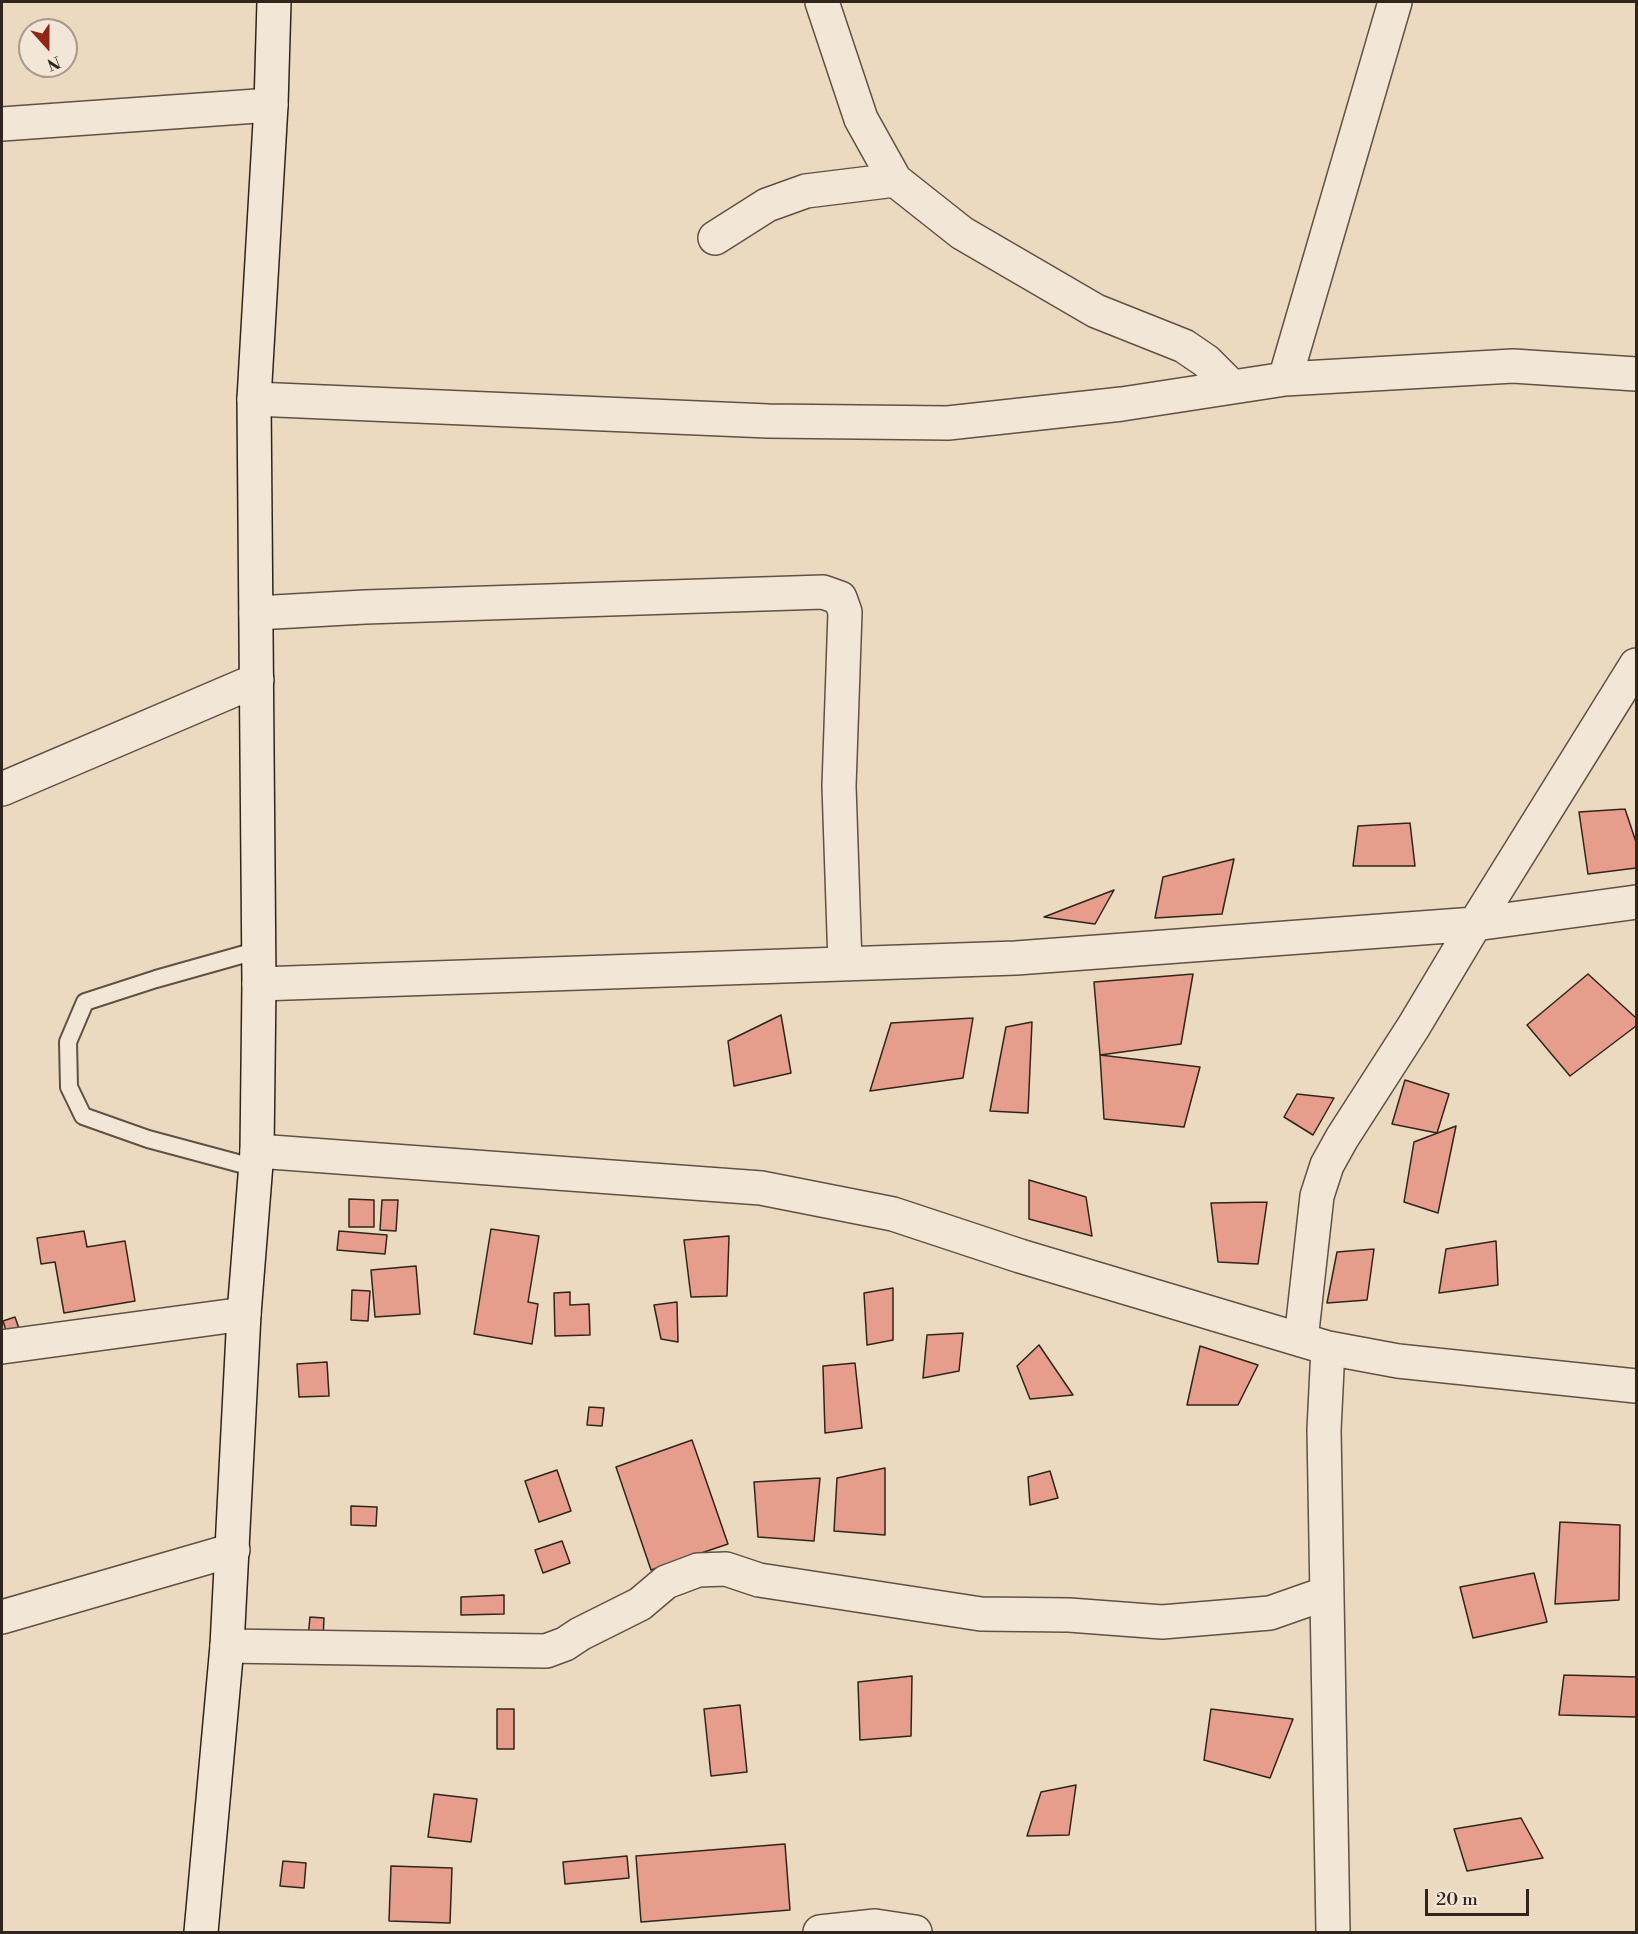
<!DOCTYPE html>
<html>
<head>
<meta charset="utf-8">
<style>
	body { margin:0 }
	#map { position:relative; width:1638px; height:1934px; overflow:hidden; background:#ebd9c0; font-family:"Libre Bodoni",serif }
	canvas { display:block }
	.frame { position:absolute; inset:0; border:3px solid #30251c; pointer-events:none }
	.north { position:absolute; left:18px; top:18px; width:60px; height:60px; box-sizing:border-box; background:#f2e6d6; border:2px solid #a4998c; border-radius:50%; rotate:159deg; font-size:16px; font-weight:700; line-height:24px; text-align:center; color:#30251c }
	.north::after { content:''; display:block; margin:auto; width:21px; height:27px; background:#8f2418; clip-path:polygon(50% 0,100% 100%,50% 72%,0 100%) }
	.scale { position:absolute; left:1425px; top:1889px; width:104px; height:27px; box-sizing:border-box; border:3px solid #30251c; border-top:0; padding-left:8px; font-size:18px; line-height:21px; white-space:nowrap; color:#30251c; -webkit-text-stroke:4px #f2e6d6; paint-order:stroke }
</style>
</head>
<body>
<div id="map">
<canvas width="1638" height="1934"></canvas>
<div class="frame"></div>
<div class="north">N</div>
<div class="scale">20 m</div>
</div>
<script>
const g = document.querySelector('canvas').getContext('2d');
g.lineJoin = 'round';
function fill(path, color) {
  g.fillStyle = color;
  g.fill(path, 'evenodd');
}
function poly(rows) {
  const path = new Path2D();
  for (const r of rows) {
    path.moveTo(r[0], r[1]);
    for (let i = 2; i < r.length; i += 2) path.lineTo(r[i], r[i + 1]);
  }
  return path;
}
function trace(path, color, width, dash) {
  g.strokeStyle = color;
  g.lineWidth = width;
  g.lineCap = dash ? 'butt' : 'round';
  g.setLineDash(dash || []);
  g.stroke(path);
}
const building = poly([
	[1625,809,1636,842,1636,868,1588,874,1579,812,1625,809],
	[1410,823,1415,866,1353,866,1358,826,1410,823],
	[1234,859,1222,914,1155,918,1163,877,1234,859],
	[1114,890,1095,924,1044,917,1114,890],
	[1193,974,1181,1044,1100,1055,1094,982,1193,974],
	[1588,974,1636,1018,1636,1026,1570,1076,1527,1025,1588,974],
	[781,1015,791,1073,734,1086,728,1041,781,1015],
	[973,1018,963,1078,870,1091,891,1023,973,1018],
	[1032,1022,1028,1113,990,1111,1006,1027,1032,1022],
	[1100,1055,1200,1067,1184,1127,1104,1119,1100,1055],
	[1405,1080,1449,1094,1437,1133,1392,1124,1405,1080],
	[1297,1094,1334,1098,1313,1135,1284,1117,1297,1094],
	[1456,1126,1438,1213,1404,1202,1414,1142,1456,1126],
	[1029,1180,1086,1197,1092,1236,1029,1219,1029,1180],
	[349,1199,374,1200,374,1227,349,1227,349,1199],
	[382,1200,398,1200,396,1231,380,1230,382,1200],
	[1267,1202,1258,1264,1218,1262,1211,1203,1267,1202],
	[491,1229,539,1236,528,1302,538,1304,532,1344,474,1334,491,1229],
	[84,1231,87,1247,125,1241,135,1301,64,1313,55,1262,41,1264,37,1238,84,1231],
	[339,1231,387,1235,385,1254,337,1250,339,1231],
	[729,1236,727,1296,691,1297,684,1240,729,1236],
	[1496,1241,1498,1285,1439,1293,1446,1249,1496,1241],
	[1374,1249,1367,1300,1327,1303,1337,1252,1374,1249],
	[416,1266,420,1314,375,1317,371,1270,416,1266],
	[893,1288,893,1340,867,1345,864,1293,893,1288],
	[352,1290,370,1291,368,1321,351,1320,352,1290],
	[570,1292,570,1305,589,1304,590,1335,555,1336,554,1293,570,1292],
	[677,1302,678,1342,661,1339,654,1305,677,1302],
	[15,1317,23,1340,10,1344,3,1321,15,1317],
	[963,1333,959,1371,923,1378,927,1335,963,1333],
	[1039,1345,1073,1395,1030,1399,1017,1366,1039,1345],
	[1200,1346,1258,1365,1238,1405,1187,1405,1200,1346],
	[327,1362,329,1396,299,1397,297,1364,327,1362],
	[855,1363,862,1428,825,1433,823,1366,855,1363],
	[589,1407,604,1408,602,1426,587,1425,589,1407],
	[692,1440,728,1544,651,1570,616,1467,692,1440],
	[885,1468,885,1535,834,1531,837,1478,885,1468],
	[557,1470,571,1511,539,1522,525,1481,557,1470],
	[1050,1471,1058,1498,1030,1505,1028,1477,1050,1471],
	[820,1478,814,1541,758,1537,754,1482,820,1478],
	[351,1506,377,1507,376,1526,351,1525,351,1506],
	[1560,1522,1620,1525,1619,1600,1555,1604,1560,1522],
	[562,1541,570,1563,543,1573,535,1550,562,1541],
	[1534,1573,1547,1622,1473,1638,1460,1587,1534,1573],
	[504,1595,504,1614,461,1615,461,1597,504,1595],
	[310,1617,324,1618,323,1639,308,1638,310,1617],
	[1564,1675,1636,1677,1636,1717,1559,1715,1564,1675],
	[912,1676,911,1736,860,1740,858,1682,912,1676],
	[740,1705,747,1772,711,1776,704,1709,740,1705],
	[497,1709,514,1709,514,1749,497,1749,497,1709],
	[1211,1709,1293,1719,1270,1778,1204,1760,1211,1709],
	[1076,1785,1069,1835,1027,1836,1041,1792,1076,1785],
	[434,1794,477,1799,471,1842,428,1837,434,1794],
	[1521,1818,1543,1858,1467,1871,1454,1829,1521,1818],
	[785,1844,790,1910,641,1922,636,1856,785,1844],
	[627,1856,629,1878,565,1884,563,1862,627,1856],
	[283,1861,306,1863,304,1888,280,1886,283,1861],
	[391,1866,452,1868,450,1923,389,1921,391,1866]
]);
const lane = poly([
	[256,1168,148,1139,83,1116,69,1087,68,1042,85,1002,156,979,259,950]
]);
const street = poly([
	[822,2,861,119,895,180,962,233,1096,311,1184,346,1206,361,1232,387],
	[2,124,271,105],
	[715,238,767,205,806,191,895,180],
	[1285,379,1395,2],
	[254,399,768,421,948,423,1122,404,1285,379,1513,366,1636,374],
	[256,613,365,607,823,592,840,598,845,612,839,786,845,964],
	[2,789,257,680],
	[259,984,1016,958,1475,924,1636,902],
	[257,1151,761,1188,893,1214,1020,1256,1328,1348,1398,1361,1636,1386],
	[1301,1340,1317,1196,1327,1165,1342,1138,1414,1026,1475,924,1636,665],
	[2,1347,244,1314],
	[1328,1348,1324,1430,1333,1932],
	[2,1617,233,1550],
	[227,1646,546,1651,565,1644,580,1634,640,1604,666,1582,698,1570,726,1569,759,1580,981,1614,1069,1615,1162,1622,1270,1613,1327,1593],
	[820,1932,875,1926,915,1932]
]);
const secondary = poly([
	[201,1932,227,1646,244,1314,257,1151,259,984,254,399,271,105,274,2]
]);
fill(building, '#e69d8c');
trace(building, '#30251c', 1.5);
trace(lane, '#5f5245', 20);
trace(street, '#5f5245', 36);
trace(secondary, '#30251c', 36);
trace(lane, '#f2e6d6', 16);
trace(street, '#f2e6d6', 33);
trace(secondary, '#f2e6d6', 33);
</script>
</body>
</html>
